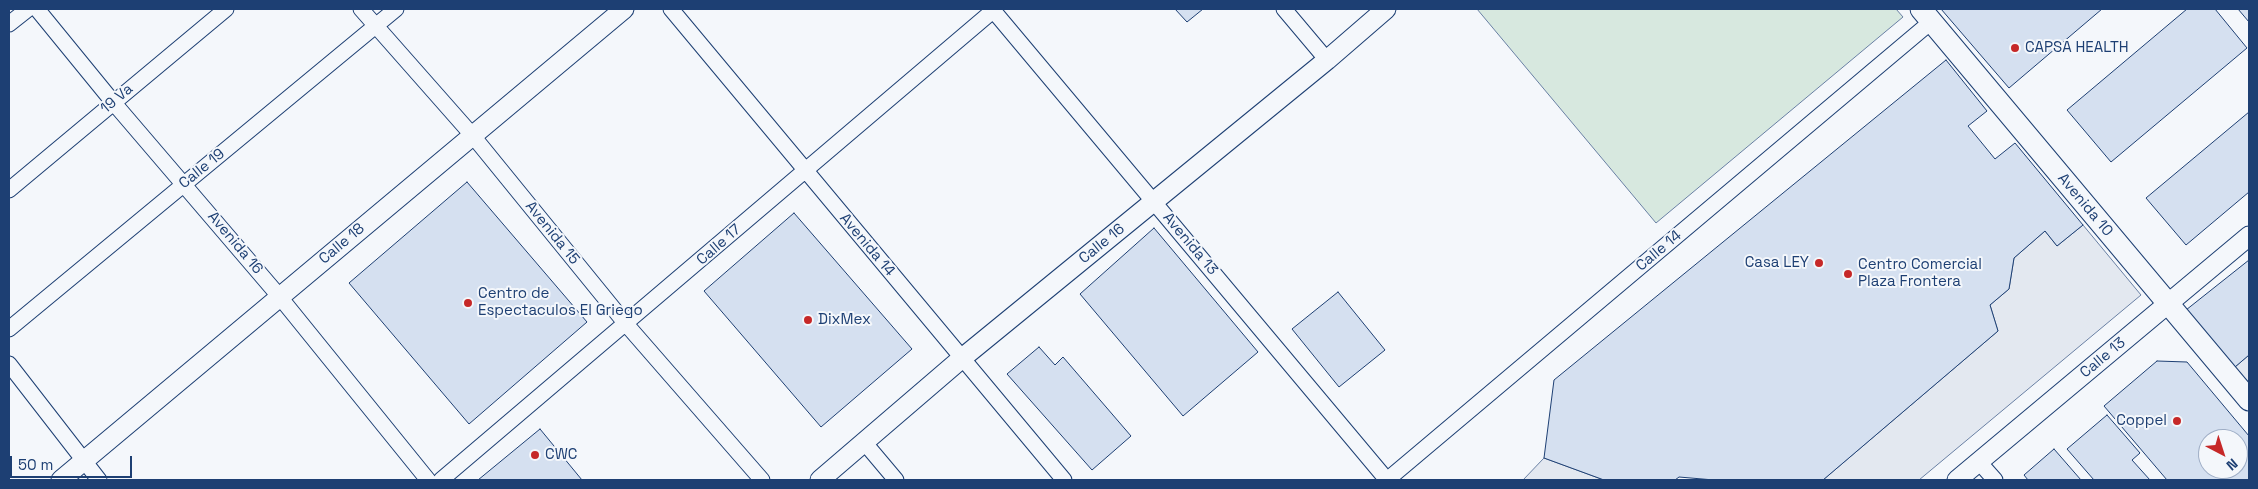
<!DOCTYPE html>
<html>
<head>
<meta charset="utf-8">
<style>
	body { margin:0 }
	#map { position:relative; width:2258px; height:489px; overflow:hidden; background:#f4f7fb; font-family:"Space Grotesk",sans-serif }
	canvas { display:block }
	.frame { position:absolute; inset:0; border:10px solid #1d3f73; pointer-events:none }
	.north { position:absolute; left:2198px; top:429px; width:50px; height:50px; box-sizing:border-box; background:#f4f7fb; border:1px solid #9eadc5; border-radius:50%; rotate:140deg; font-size:14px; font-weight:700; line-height:20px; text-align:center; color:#1d3f73 }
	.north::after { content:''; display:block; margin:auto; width:18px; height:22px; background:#c62828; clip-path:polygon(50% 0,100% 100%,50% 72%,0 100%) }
	.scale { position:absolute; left:10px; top:456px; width:122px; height:22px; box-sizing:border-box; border:2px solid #1d3f73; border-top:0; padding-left:6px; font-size:15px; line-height:18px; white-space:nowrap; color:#1d3f73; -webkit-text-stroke:4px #f4f7fb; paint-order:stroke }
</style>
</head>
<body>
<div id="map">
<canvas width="2258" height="489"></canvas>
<div class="frame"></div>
<div class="north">N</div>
<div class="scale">50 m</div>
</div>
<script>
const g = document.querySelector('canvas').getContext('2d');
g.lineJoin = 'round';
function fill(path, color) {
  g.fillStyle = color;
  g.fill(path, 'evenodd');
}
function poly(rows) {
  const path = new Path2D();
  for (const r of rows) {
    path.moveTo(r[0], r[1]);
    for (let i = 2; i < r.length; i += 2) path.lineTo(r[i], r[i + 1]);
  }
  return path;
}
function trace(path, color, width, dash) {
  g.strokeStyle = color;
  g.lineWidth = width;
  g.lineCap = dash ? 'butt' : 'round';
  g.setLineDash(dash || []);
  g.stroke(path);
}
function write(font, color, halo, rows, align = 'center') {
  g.font = font + ' "Space Grotesk",sans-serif';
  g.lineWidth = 4;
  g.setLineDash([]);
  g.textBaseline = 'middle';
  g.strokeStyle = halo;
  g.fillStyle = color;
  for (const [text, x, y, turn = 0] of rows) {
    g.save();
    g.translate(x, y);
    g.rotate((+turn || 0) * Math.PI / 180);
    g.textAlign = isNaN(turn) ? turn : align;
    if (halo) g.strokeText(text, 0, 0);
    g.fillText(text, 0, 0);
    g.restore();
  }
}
const green = poly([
	[1477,9,1896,9,1903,17,1656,223,1477,9]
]);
const parking = poly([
	[2083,225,2141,295,1919,480,1823,480,1998,331,1990,305,2009,289,2014,258,2045,231,2057,246,2083,225],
	[2249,355,2249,383,2235,367,2249,355],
	[1544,458,1604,480,1523,480,1544,458]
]);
const building = poly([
	[1175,9,1203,9,1187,22,1175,9],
	[1941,9,2102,9,2009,88,1941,9],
	[2187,9,2215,9,2247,48,2111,162,2067,110,2187,9],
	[2238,9,2249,9,2249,22,2238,9],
	[1946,60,1987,111,1968,126,1995,159,2015,143,2083,225,2057,246,2045,231,2014,258,2009,289,1990,305,1998,331,1823,480,1714,480,1679,477,1675,480,1604,480,1544,458,1554,380,1946,60],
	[2249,112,2249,192,2186,245,2146,198,2249,112],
	[467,182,587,322,469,424,349,283,467,182],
	[794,213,912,349,821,427,704,291,794,213],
	[1154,228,1258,352,1183,416,1080,294,1154,228],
	[2249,260,2249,355,2235,367,2186,310,2249,260],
	[1338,292,1385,350,1339,387,1292,329,1338,292],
	[1039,347,1055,365,1063,357,1131,436,1092,470,1007,374,1039,347],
	[2157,361,2187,362,2249,436,2249,480,2167,480,2104,406,2157,361],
	[2208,439,2238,439,2238,469,2208,469,2208,439],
	[2107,415,2140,453,2132,460,2150,480,2094,480,2067,449,2107,415],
	[540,429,582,480,478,480,540,429],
	[2054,449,2081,480,2028,480,2024,475,2054,449]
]);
const minor = poly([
	[37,9,113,102,279,296,428,480],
	[361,9,473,136,626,324,762,480],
	[671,9,1064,480],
	[992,9,1387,480],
	[1284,9,1327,60],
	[9,24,28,9],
	[9,190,226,9],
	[9,329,396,9],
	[9,364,99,480],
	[864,442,896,480],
	[1979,462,1995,480],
	[441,480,995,9],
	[1387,480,1932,21]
]);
const tertiary = poly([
	[61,480,624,9],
	[820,480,961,359,1327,60,1386,9],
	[1957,480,2249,236]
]);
const secondary = poly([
	[1921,9,2249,400]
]);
const markers = [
	[2015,48,5,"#c62828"],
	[1819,263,5,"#c62828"],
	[1848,274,5,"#c62828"],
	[468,303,5,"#c62828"],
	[808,320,5,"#c62828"],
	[2177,421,5,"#c62828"],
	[535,455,5,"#c62828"]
];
const poiNames = [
	["CAPSA HEALTH",2025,48],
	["Casa LEY",1809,263,"right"],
	["Centro Comercial",1858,265],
	["Plaza Frontera",1858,282],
	["Centro de",478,294],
	["Espectaculos El Griego",478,311],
	["DixMex",818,320],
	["Coppel",2167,421,"right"],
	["CWC",545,455]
];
const streetNames = [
	["19 Va",117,99,-40],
	["Calle 19",202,169,-39],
	["Avenida 10",2085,205,50],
	["Avenida 15",552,233,51],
	["Avenida 16",235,243,50],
	["Calle 18",342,244,-40],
	["Calle 16",1102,244,-39],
	["Avenida 13",1190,244,50],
	["Calle 17",719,245,-41],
	["Avenida 14",867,245,50],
	["Calle 14",1659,251,-40],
	["Calle 13",2103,358,-40]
];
fill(green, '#d7e8df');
trace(green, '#687fa3', 1);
fill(parking, '#e3e8f0');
trace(parking, '#687fa3', 1);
fill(building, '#d5e0f0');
trace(building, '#1d3f73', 1);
trace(minor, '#1d3f73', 17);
trace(tertiary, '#1d3f73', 21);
trace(secondary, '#1d3f73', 23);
trace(minor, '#f4f7fb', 15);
trace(tertiary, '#f4f7fb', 19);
trace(secondary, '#f4f7fb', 21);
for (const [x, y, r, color] of markers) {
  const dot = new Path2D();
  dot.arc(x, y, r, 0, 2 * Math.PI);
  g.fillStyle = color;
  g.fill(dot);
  trace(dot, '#f4f7fb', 2);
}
write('15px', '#1d3f73', '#f4f7fb', poiNames, 'left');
write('15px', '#1d3f73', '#f4f7fb', streetNames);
</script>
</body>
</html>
